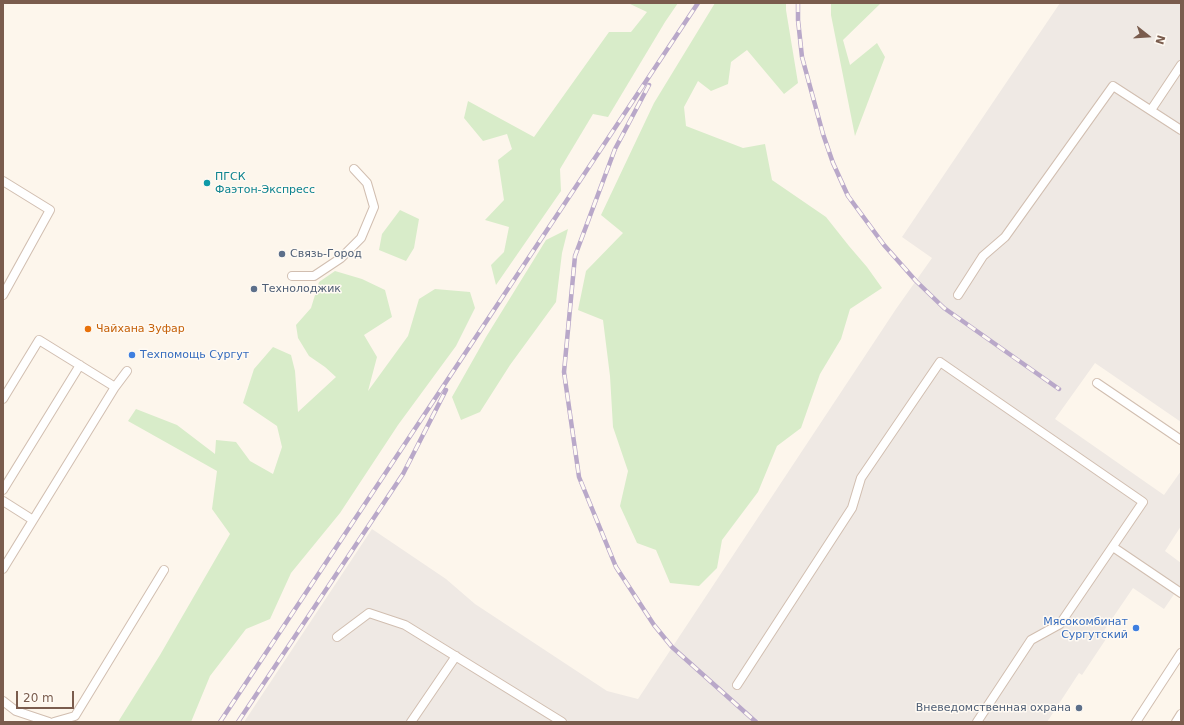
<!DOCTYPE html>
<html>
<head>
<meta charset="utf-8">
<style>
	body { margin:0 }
	#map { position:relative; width:1184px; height:725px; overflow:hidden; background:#fdf6ec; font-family:"DejaVu Sans",sans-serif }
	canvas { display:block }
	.frame { position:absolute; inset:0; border:4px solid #7a5c4d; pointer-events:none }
	.north { position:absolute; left:1128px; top:16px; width:40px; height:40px; -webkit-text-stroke:3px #fffaf3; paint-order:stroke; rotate:107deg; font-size:11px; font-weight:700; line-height:16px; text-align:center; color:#7a5c4d }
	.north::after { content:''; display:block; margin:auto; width:14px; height:18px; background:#7a5c4d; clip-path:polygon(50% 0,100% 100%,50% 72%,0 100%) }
	.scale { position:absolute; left:16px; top:691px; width:58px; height:18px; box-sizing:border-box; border:2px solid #7a5c4d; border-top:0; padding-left:5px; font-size:12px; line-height:14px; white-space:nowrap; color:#7a5c4d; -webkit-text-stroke:3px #fffaf3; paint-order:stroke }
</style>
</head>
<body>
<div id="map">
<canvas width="1184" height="725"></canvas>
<div class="frame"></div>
<div class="north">N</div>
<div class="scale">20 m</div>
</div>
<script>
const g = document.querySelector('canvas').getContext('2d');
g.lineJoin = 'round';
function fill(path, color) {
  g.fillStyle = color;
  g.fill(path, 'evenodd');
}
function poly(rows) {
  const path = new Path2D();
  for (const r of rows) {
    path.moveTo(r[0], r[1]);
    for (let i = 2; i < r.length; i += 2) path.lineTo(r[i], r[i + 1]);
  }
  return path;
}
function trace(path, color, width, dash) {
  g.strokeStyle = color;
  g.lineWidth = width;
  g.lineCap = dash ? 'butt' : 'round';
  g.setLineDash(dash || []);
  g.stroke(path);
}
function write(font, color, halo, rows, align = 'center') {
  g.font = font + ' "DejaVu Sans",sans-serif';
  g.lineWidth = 3;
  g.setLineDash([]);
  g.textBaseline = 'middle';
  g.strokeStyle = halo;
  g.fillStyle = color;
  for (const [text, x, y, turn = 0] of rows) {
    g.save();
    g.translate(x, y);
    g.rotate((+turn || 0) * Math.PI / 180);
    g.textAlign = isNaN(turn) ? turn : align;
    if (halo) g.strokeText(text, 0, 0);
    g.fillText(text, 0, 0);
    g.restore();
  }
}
const industrial = poly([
	[1060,3,1181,3,1181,422,1095,363,1055,419,1164,495,1181,471,1181,526,1165,551,1181,563,1181,584,1164,609,1133,588,1101,635,1106,639,1082,675,1079,673,1047,722,244,722,372,529,446,579,475,604,607,691,638,699,896,309,932,258,902,237]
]);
const green = poly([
	[628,3,678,3,665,22,608,117,593,114,560,169,561,191,496,285,491,265,504,252,509,227,485,220,504,200,498,160,512,149,507,134,483,141,464,118,468,101,534,137,609,32,631,32,647,12],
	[715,3,786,3,786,10,798,83,784,94,747,50,731,62,728,84,711,91,698,81,684,107,686,126,743,148,765,144,772,180,826,217,849,246,867,267,882,288,850,309,841,339,820,374,801,428,777,446,758,492,722,540,717,568,699,586,670,583,656,550,637,543,620,506,628,471,613,427,610,376,603,320,578,310,586,271,623,233,601,215,654,103],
	[831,3,881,3,843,40,850,65,877,43,885,57,855,136,831,15],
	[400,210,419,219,414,248,406,261,379,250,382,234],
	[568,229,562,253,556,302,510,365,480,412,461,420,452,397,486,337,546,240],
	[335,271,362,279,385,290,392,317,364,335,377,357,368,391,408,336,419,299,435,289,470,292,475,308,456,346,398,425,340,513,291,573,270,619,246,629,210,676,191,722,118,722,160,655,230,534,212,509,217,471,128,421,136,409,177,425,215,454,216,440,236,442,250,461,273,474,282,447,277,426,243,403,254,369,273,347,291,355,295,371,298,412,336,377,325,367,309,356,298,338,296,325,311,308,319,282]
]);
const lane = poly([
	[1151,110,1181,65],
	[3,181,50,210,3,295],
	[292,276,314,276,341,258,361,238,374,207,367,183,354,169],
	[958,295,983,256,1005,237,1113,86,1181,130],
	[1097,383,1181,440],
	[115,387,127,371],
	[3,399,39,340,115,387,3,569],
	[3,490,80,365],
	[3,501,33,520],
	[1113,547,1181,593],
	[337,637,369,613,405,625,562,722],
	[737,685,852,508,861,478,940,362,1143,502,1060,624,1031,640,977,722],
	[3,701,16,711,49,722],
	[54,722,75,716,164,570],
	[411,722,456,656],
	[1136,722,1181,653],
	[1176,722,1181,714]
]);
const rail = poly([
	[798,3,798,20,802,57,823,134,833,163,848,196,884,245,916,281,944,308,1059,389],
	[649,85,615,149,575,256,564,372,579,477,616,567,654,625,672,647,756,722],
	[220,722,698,3],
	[238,722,403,474,446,390]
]);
const markers = [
	[207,183,4,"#0f9aa8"],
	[282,254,4,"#5c6f8a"],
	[254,289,4,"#5c6f8a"],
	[88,329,4,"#e8710a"],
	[132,355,4,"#3f7fe0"],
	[1136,628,4,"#3f7fe0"],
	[1079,708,4,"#5c6f8a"]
];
const cultureNames = [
	["ПГСК",215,177],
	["Фаэтон-Экспресс",215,190]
];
const serviceNames = [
	["Связь-Город",290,254],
	["Технолоджик",262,289],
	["Вневедомственная охрана",1071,708,"right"]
];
const foodNames = [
	["Чайхана Зуфар",96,329]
];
const shopNames = [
	["Техпомощь Сургут",140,355],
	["Мясокомбинат",1128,622,"right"],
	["Сургутский",1128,635,"right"]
];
fill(industrial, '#efe9e4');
fill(green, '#d8ecc9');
trace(lane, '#d1beb0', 10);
trace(lane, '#fff', 8);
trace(rail, '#b9a8c9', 4.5);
trace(rail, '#fffaf3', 3, [9]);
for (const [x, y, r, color] of markers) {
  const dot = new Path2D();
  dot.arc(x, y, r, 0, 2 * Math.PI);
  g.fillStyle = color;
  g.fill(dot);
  trace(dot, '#fffaf3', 1.5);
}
write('11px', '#0d838f', '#fffaf3', cultureNames, 'left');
write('11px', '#4e5e75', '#fffaf3', serviceNames, 'left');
write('11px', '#c56008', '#fffaf3', foodNames, 'left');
write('11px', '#366cbe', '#fffaf3', shopNames, 'left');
</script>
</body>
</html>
